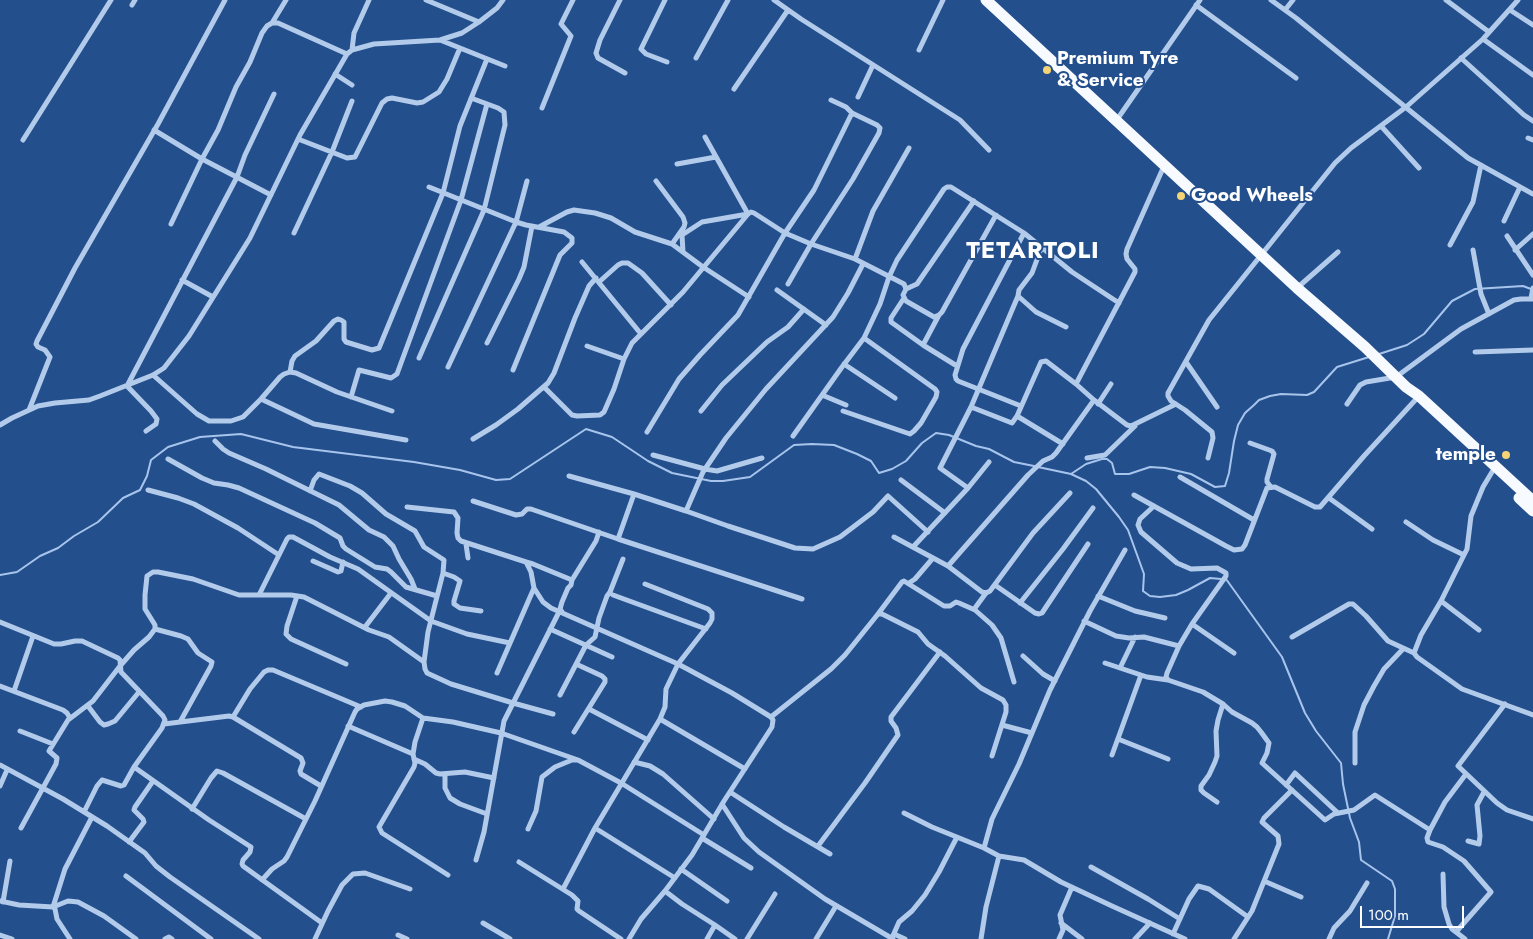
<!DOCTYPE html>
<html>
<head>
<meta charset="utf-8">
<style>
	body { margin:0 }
	#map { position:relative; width:1533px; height:939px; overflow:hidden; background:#244f8d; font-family:Jost,sans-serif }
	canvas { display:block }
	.scale { position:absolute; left:1360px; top:906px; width:104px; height:22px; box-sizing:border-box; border:2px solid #fff; border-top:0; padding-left:6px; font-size:15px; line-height:18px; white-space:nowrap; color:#fff; -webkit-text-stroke:4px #244f8d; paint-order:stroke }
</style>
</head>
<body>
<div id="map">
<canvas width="1533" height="939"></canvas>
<div class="scale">100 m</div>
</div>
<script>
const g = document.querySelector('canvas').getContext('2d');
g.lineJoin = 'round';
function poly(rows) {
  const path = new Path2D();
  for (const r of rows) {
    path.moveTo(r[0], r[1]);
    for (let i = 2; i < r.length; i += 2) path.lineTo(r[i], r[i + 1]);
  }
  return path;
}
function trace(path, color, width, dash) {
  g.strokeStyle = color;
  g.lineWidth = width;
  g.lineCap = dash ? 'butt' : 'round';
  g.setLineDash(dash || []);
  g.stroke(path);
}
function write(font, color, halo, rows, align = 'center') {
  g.font = font + ' Jost,sans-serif';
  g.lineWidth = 4;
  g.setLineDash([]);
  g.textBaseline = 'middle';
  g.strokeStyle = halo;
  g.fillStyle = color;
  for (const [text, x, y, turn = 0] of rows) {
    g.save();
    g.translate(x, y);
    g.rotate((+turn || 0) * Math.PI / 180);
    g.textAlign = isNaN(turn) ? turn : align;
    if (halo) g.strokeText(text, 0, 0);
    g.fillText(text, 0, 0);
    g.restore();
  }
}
const stream = poly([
	[1379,354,1407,345,1424,334,1452,301,1475,289,1523,286,1531,289],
	[1038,467,1071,474,1086,481,1096,489,1119,517,1128,530,1144,574,1143,591,1150,596,1160,597,1176,595,1188,590,1210,578,1221,579],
	[1071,474,1086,464,1102,459,1107,459,1112,463,1115,474,1129,474,1150,467,1165,468,1191,474,1215,487,1225,486,1229,473,1234,441,1238,425,1245,413,1254,405,1259,400,1270,396,1281,394,1307,395,1314,392,1337,367,1369,357],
	[0,575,17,572,40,556,58,548,74,536,98,522,123,498,140,490,147,476,151,460,168,447,200,437,241,434,293,447,414,462,460,470,496,480,510,479,586,429,612,437,648,461,672,473,711,481,723,481,750,477,794,445,812,444,834,445,857,454,871,461,879,473,892,469,906,461,922,443,936,433,949,435,976,446,989,449,1014,462,1034,466],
	[1226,579,1282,657,1305,713,1316,731,1341,763,1343,784,1350,818,1359,842,1361,860,1392,881,1395,889,1395,916,1388,939]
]);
const minor = poly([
	[426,0,479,22],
	[620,0,600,40,596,53,598,58,625,73],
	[665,0,641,49,646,54,667,62],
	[774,0,801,19,960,120,989,150],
	[1271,0,1296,18,1468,158,1533,194],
	[1446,0,1489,32],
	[132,5,135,0],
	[1196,5,1296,78],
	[1285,10,1293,0],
	[1510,10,1533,25],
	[272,23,286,0],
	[1483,39,1533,75],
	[440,40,505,66],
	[352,50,354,33,369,0],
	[919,50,943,0],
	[696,58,728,0],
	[1461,58,1524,115,1533,121],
	[335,74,352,85],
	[734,89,788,10],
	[858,97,873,65],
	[542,108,571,36,561,24,573,0],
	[1116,121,1200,0],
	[1381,126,1419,168],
	[154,130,202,159,271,195],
	[1528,138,1533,140],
	[298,139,347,158,355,157,382,103,387,99,392,98,417,103,423,102,439,92,447,79,460,48],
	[23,140,111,0],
	[909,148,873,211,855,259,904,284,906,289,903,295,906,301,934,317,939,315,942,312,996,215],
	[677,164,716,157],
	[1164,166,1127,249,1126,254,1127,259,1135,269,1135,272,1076,384,1094,400,1127,425,1131,426,1176,404],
	[656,181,683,217,685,223,684,227,672,244],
	[429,187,516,222,526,225,564,232,572,238,572,243,560,255,513,370],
	[1504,221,1520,187],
	[171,224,202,159,218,130,236,87,250,62,262,33,267,26,272,23,278,23,347,54],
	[539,227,567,212,574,210,595,213,611,218,635,232,672,244,703,267,749,297],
	[294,233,332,152,352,101],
	[1507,236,1533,275],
	[1450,245,1473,202,1481,165],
	[1042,246,1032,273,1019,290,1018,296,1036,312,1066,327],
	[1473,250,1481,294,1489,314],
	[1515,250,1533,234],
	[683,252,682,235,702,222,748,214,705,137],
	[582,262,641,334],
	[863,264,848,293,833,317,766,389,726,438,703,472,686,511,728,526,795,548,813,549,840,537,873,512,888,496,928,532],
	[182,280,213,297],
	[599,282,618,265,622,263,628,263,642,273,671,305],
	[788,284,811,244,853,179,879,133,880,128,877,125,852,113],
	[1297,288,1338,252],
	[906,289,917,284,974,201],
	[777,290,826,325],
	[1018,296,971,407,1012,423,1017,416,1041,362,1046,361,1076,384],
	[904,298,891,318,891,322,923,345,957,366],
	[1531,298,1533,288],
	[487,343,519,279,524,267,532,226],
	[923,345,939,315],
	[587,346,624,359],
	[1475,352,1533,350],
	[419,358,484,210,505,125,504,112,498,108,471,98],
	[1186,362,1217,407],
	[844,364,895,398],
	[448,367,516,222,527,181],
	[290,372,292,361,295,356,316,341,334,321,338,319,341,320,344,322,344,339,346,342,372,350,379,348,443,193,460,126,487,59],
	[153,375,197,414,209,421,231,421,243,417,261,399,280,377,284,374,290,372,296,373,337,392,392,411],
	[544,387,572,415,577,416,600,415,604,412,614,389,624,359,632,343,683,292,748,214,751,212,754,213,785,233,811,244,855,259],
	[822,395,846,405],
	[351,397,359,370,391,378,397,374,461,200,487,104],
	[261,399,314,424,406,440],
	[1098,404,1111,384],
	[1347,404,1360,385,1366,382,1396,377,1461,329,1514,300,1521,299,1533,299],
	[1021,406,958,381,956,379,955,375,963,349,1024,233],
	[971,407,940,468,968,488,989,462],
	[29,410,50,357,45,350,38,347,36,344,37,341,75,268,158,124,225,0],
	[701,411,722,385,767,342,788,327,804,309],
	[843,411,910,434,914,431,921,423,936,397,937,392,935,389,864,338],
	[1017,416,1063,444],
	[0,425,12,418,38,406,55,403,89,400,100,396,153,375,164,368,189,336,250,238,300,135,347,54,352,50,374,44,440,40,462,33,479,22,497,8,503,0],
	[146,431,156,424,157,419,151,411,127,386,237,177,245,155,274,94],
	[647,432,679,379,700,355,738,315,785,233,814,190,852,113,846,107,831,100],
	[793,436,842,367,864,338,880,304,889,277,897,260,944,189,947,187,951,187,1024,233,1072,272,1119,303],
	[473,439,496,425,518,409,548,383,554,373,575,318,589,286,596,278],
	[215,441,223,449,229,453,266,469,339,505,369,530,384,537,393,546,399,559,411,579,415,589],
	[1250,443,1272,451,1274,454,1267,479,1267,482,1271,487],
	[653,455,705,469,717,471,762,458],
	[1087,458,1105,455,1135,426],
	[1208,458,1213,438,1212,432,1185,410,1171,401,1168,396,1168,393,1209,320,1335,163,1351,148,1406,107,1483,39,1518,0],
	[168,459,202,478,214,483,228,485,239,488,315,523,340,538,343,546,346,549,375,567,387,569,391,572,406,587,437,596],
	[1492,472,1483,487,1471,516,1467,549,1441,601,1421,635,1414,653,1417,657,1462,689,1533,715],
	[569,476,634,494,686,511],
	[1180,477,1254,520],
	[901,480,945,513],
	[148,490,178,498,194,504,238,528,279,555],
	[310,491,314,480,319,474,350,486,362,493,386,514,415,531,424,547,444,560,443,573,428,632,424,662,425,669,427,673,451,684,513,703,553,714],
	[634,494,618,539,802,599],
	[1134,495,1226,546,1234,550,1242,549,1245,545,1267,488,1275,487,1315,507,1320,507,1364,456,1419,396],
	[1329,498,1372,529],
	[473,501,516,515,522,514,527,509,531,509,618,539],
	[1154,506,1140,519,1138,525,1141,532,1177,563,1191,569,1217,568,1226,573,1226,576,1192,624,1179,646,1167,673,1166,677,1168,680,1203,692,1223,704,1232,712,1252,723,1257,727,1261,732,1269,743,1267,753,1262,763,1325,820,1334,814,1354,810,1375,795,1430,830,1445,802,1466,774],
	[407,507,454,512,458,518,457,533,458,538,461,541,526,562,531,572,534,588,543,602,551,608,678,664,732,693,771,717,773,720,772,727,724,801,692,855,665,891,641,919,629,939],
	[1406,522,1433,540,1464,555],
	[894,537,948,566,1028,475,1043,461,1052,457,1056,453,1094,400],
	[466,544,468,558],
	[913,547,968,488],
	[313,561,338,572,341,571,343,562],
	[526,562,533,564,572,580],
	[948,566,982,592,986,593,990,591,1033,533,1070,493],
	[443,573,454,577,460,581,454,601,454,604,460,608,481,611],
	[909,583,915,579,933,558],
	[995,585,1035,613,1039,614,1042,613,1088,544],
	[986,593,975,608,975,610,992,625,1001,638,1014,682],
	[259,595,287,539,289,537,293,537,330,557,358,569,431,621,467,634,510,643],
	[613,595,706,629],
	[297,596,287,626,286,634,291,639,346,664],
	[1098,596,1135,611,1165,618],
	[1441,601,1479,630],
	[1020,603,1063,549,1093,508],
	[878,614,902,582,904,581,944,606,950,606,956,602,959,603,975,610],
	[1084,621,1116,636,1129,638,1144,637,1179,646],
	[0,622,54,644,61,644,75,641,82,641,118,658,120,660,121,672,163,716,165,720,162,728,134,767,124,785,121,786,102,780,97,786,84,812],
	[1192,624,1234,653],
	[365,627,391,593],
	[155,629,181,636,188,639,198,653,212,662,211,666,180,722],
	[550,629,612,657],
	[1292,637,1349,604,1353,604,1366,616,1388,641,1414,653],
	[1023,656,1043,674,1055,681],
	[1105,663,1147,677,1168,680],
	[1120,668,1135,637],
	[497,673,534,588],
	[0,686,63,710,67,713,70,718],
	[14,691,33,636],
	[560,695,586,645,595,637,599,618,607,596,610,592,623,559],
	[1505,704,1458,766,1497,803,1507,810,1533,819],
	[88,706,100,722,104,725,108,724,115,721,139,692],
	[589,709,648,740],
	[233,717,250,689,264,672,268,670,273,670,361,707],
	[771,717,831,669,845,655,874,619,878,614,882,614,918,632,928,644,945,656,981,688,1003,700,1006,705,1006,712,992,756],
	[423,718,415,742,413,754,415,763,414,767,379,827,382,833,448,875],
	[660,719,745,769],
	[164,724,229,716,233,717,301,758,303,763,300,771,301,774,321,786],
	[1002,725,1032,733],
	[348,726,413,754],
	[20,731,53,744],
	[574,732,605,682,605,679,602,676,576,664],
	[1118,739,1168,759],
	[1112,755,1141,675],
	[414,759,425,764,436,773,440,774,465,772,494,778],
	[634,762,650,766,663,774,714,819],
	[1355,763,1355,732,1364,705,1374,686,1384,669,1403,649],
	[0,765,63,799,107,826,145,853,156,866,170,877,259,939],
	[134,767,209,820,251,847,250,852,243,860,242,864,243,866,322,923],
	[445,774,445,788,450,798,460,804,487,814],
	[1286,785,1295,773,1338,813],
	[0,786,7,770],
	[730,792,784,827,830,854],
	[1217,802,1204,793,1201,790,1201,786,1209,775,1215,762,1217,756,1216,731,1218,720,1223,704],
	[722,804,744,838,759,852,825,899,893,939],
	[192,809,211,778,217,771,223,773,306,819],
	[904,813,932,827,984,848,999,856,1024,860,1061,882,1112,906,1185,939],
	[21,828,56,764,57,758,49,751,68,720,93,701,120,666,134,650,149,637,155,629,155,625,145,609,145,595,147,576,153,572,158,572,193,579,239,595,291,595,304,597,369,630,389,637,424,662],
	[595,828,675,878],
	[528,829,536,811,542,777,555,767,572,760,578,760,621,783,704,835],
	[1430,830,1427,838,1428,842,1443,847,1464,861,1491,892,1456,932],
	[702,838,751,868],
	[1468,841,1479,844,1480,836,1477,805,1484,792],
	[129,842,144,822,143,819,134,810,135,807,153,781],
	[818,846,865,783,898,735,896,728,891,721,891,717,940,652],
	[984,848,992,819,1019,764,1050,690,1090,611,1125,550],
	[476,860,484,832,504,721,559,612,562,612,560,609,562,602,568,588,571,585,572,580,596,541,599,532],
	[519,862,572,895,578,901,577,909,579,911,621,939],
	[1091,867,1148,899,1180,919],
	[681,869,727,901],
	[1443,874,1444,907,1449,924,1452,929,1465,939],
	[126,876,211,939],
	[262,880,272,869,284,861,287,857,315,801,355,712,357,709,364,705,385,701,392,702,405,706,423,718,453,722,501,733,578,760],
	[1264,881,1301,897],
	[563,889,595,828,660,719,665,707,666,689,678,664,710,623,712,619,712,613,708,609,645,584],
	[665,891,682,904,715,925,735,939],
	[0,901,19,905,53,907,55,909,57,919,70,939],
	[3,902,10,861],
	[53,907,65,869,92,817],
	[53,907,68,901,78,902,104,916,136,939],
	[483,923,510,939],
	[1061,923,1082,939],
	[894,934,905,939],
	[1173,934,1189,899,1198,886,1209,889,1248,917],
	[0,935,12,939],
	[398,935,407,939],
	[892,938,899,922,912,911,925,895,939,872,957,837],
	[165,939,169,937,172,939],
	[315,939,328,911,342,885,353,874,365,873,410,889],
	[707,939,715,925],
	[747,939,775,894],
	[816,939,836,906],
	[981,939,986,907,999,856],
	[1059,939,1063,930,1060,915,1072,887],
	[1135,939,1150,923],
	[1234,939,1252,911,1279,844,1278,836,1262,822,1264,818,1292,790],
	[1329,939,1334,928,1350,911,1367,883]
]);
const primary = poly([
	[986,0,1297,288,1365,347,1406,387,1419,396,1533,501],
	[1519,498,1533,511]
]);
const markers = [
	[1047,70,5,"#f5d476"],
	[1181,196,5,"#f5d476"],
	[1506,455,5,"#f5d476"]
];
const poiNames = [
	["Premium Tyre",1057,59],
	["& Service",1057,81],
	["Good Wheels",1191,196],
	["temple",1496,455,"right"]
];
const districtNames = [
	["TETARTOLI",1033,252]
];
trace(stream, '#a7c5ec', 2);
trace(minor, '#b3cbeb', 5);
trace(primary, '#f7fafe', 11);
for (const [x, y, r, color] of markers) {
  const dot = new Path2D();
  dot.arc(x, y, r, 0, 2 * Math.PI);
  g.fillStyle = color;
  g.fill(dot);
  trace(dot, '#244f8d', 2);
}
write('bold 19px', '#fff', '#244f8d', poiNames, 'left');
g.letterSpacing = '1px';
write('bold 24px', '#fff', '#244f8d', districtNames);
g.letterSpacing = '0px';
</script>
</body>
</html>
